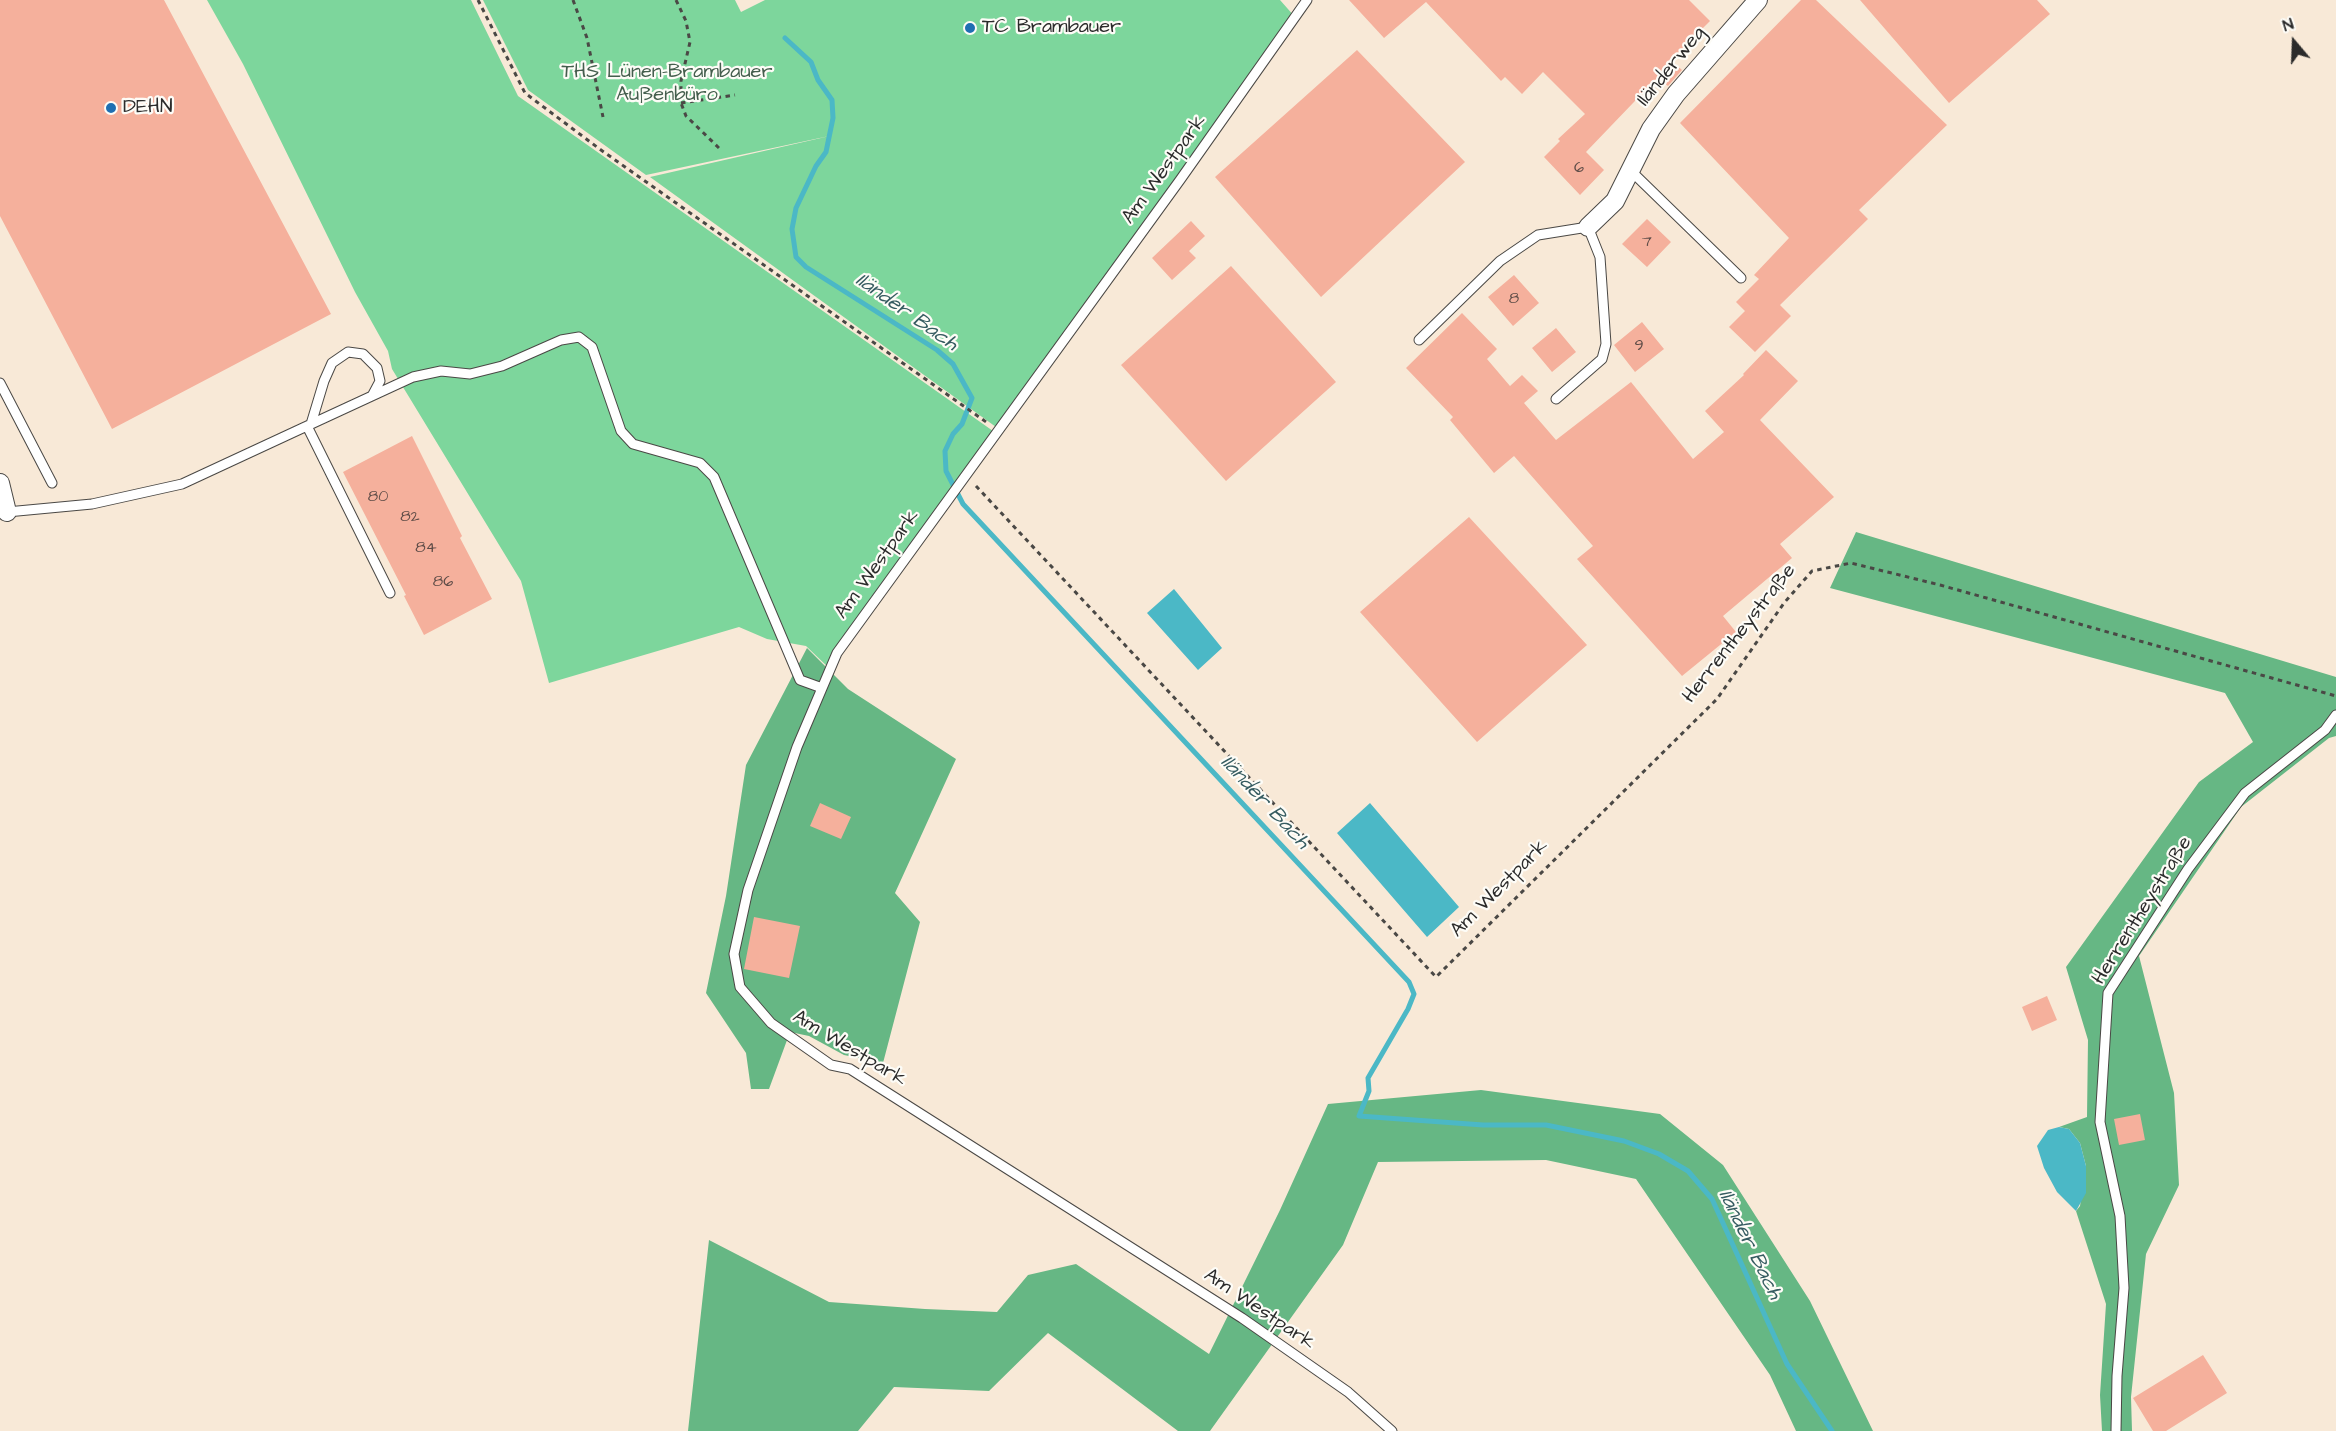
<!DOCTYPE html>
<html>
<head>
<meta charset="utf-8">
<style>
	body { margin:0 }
	#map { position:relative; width:2336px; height:1431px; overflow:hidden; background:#f8e9d7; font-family:"Architects Daughter",sans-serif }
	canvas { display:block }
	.north { position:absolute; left:2264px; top:12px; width:60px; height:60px; -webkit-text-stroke:4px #fdfcf7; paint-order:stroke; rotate:341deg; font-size:16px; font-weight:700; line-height:24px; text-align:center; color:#2b2b2b }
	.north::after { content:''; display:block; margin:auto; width:21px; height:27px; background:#2b2b2b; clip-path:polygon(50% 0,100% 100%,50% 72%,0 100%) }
</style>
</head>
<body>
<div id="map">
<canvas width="2336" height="1431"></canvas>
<div class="north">N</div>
</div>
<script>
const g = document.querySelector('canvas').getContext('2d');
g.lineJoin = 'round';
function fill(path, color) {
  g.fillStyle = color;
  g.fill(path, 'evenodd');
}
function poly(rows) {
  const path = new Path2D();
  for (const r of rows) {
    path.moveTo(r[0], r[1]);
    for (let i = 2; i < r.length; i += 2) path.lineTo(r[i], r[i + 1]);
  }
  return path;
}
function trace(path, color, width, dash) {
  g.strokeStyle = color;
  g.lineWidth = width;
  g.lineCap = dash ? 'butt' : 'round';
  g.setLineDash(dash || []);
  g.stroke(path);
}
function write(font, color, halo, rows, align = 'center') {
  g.font = font + ' "Architects Daughter",sans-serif';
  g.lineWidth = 4.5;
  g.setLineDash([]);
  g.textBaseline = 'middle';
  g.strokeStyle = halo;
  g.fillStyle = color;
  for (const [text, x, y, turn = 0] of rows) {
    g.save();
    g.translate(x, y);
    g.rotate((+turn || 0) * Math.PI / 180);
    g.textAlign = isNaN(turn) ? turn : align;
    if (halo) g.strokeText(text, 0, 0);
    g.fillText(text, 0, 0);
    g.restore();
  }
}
const green = poly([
	[207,0,471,0,518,96,993,431,830,669,806,646,767,639,739,627,549,683,521,581,392,369,388,351,355,292,243,64],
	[483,0,735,0,741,12,765,0,1280,0,1295,17,996,427,650,177,834,135,646,175,528,90]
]);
const forest = poly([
	[1856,532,2336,677,2336,736,2329,738,2241,807,2139,956,2174,1093,2179,1185,2146,1254,2131,1397,2132,1431,2102,1431,2100,1395,2106,1304,2076,1211,2080,1206,2086,1166,2080,1143,2069,1129,2059,1127,2087,1117,2088,1040,2066,967,2199,782,2253,742,2225,693,1830,588],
	[807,648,848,689,956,759,895,893,920,922,883,1063,844,1055,809,1036,790,1032,769,1089,751,1089,746,1053,706,993,726,896,746,765],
	[1481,1090,1660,1114,1723,1165,1810,1301,1873,1431,1796,1431,1770,1375,1636,1179,1546,1160,1378,1162,1343,1245,1210,1431,1178,1431,1048,1333,989,1391,894,1387,858,1431,688,1431,709,1240,829,1302,925,1309,997,1312,1028,1275,1076,1264,1209,1354,1280,1210,1328,1104]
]);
const water = poly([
	[1174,589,1222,648,1198,670,1147,613],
	[1370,803,1459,907,1427,937,1337,833],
	[2059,1127,2069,1129,2080,1143,2086,1166,2086,1193,2076,1211,2057,1192,2044,1168,2037,1146,2048,1130]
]);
const stream = poly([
	[785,38,811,62,818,80,832,100,833,118,826,152,816,166,796,208,792,229,796,257,806,267,937,350,953,364,972,398,962,424,953,434,945,451,946,471,963,504,1409,982,1414,994,1408,1009,1368,1078,1369,1091,1359,1116,1483,1125,1546,1125,1624,1141,1659,1154,1688,1171,1712,1199,1787,1364,1832,1431]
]);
const building = poly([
	[0,0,164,0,331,314,112,429,0,216],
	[1349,0,1689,0,1710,21,1671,60,1682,70,1668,86,1657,78,1586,152,1604,170,1580,195,1544,157,1560,141,1558,139,1585,114,1543,72,1522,94,1505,77,1501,81,1426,2,1384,38],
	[1801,0,1816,0,1947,125,1859,210,1868,219,1780,305,1791,316,1755,352,1729,327,1745,311,1736,302,1759,279,1754,275,1789,238,1680,123],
	[1860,0,2037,0,2050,14,1949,103],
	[1357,50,1465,162,1321,297,1215,177],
	[1647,219,1671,242,1647,267,1622,244],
	[1191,221,1205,236,1189,251,1196,258,1172,280,1152,258],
	[1231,266,1336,382,1226,481,1121,365],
	[1514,275,1539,303,1513,326,1488,297],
	[1462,313,1497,349,1487,359,1510,386,1522,375,1538,391,1524,403,1556,440,1631,382,1693,459,1724,432,1705,411,1744,375,1743,374,1766,350,1798,381,1760,420,1834,497,1780,544,1792,558,1723,616,1736,632,1682,676,1577,559,1593,546,1514,456,1494,473,1450,420,1453,417,1406,368],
	[1642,322,1664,349,1635,372,1614,345],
	[1556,328,1576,352,1552,372,1532,348],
	[412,436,462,536,460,538,492,599,424,635,404,596,406,595,343,472],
	[1469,517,1587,645,1477,742,1360,612],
	[820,803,851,817,841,839,810,826],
	[754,917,800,926,789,978,744,969],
	[2047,996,2057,1020,2032,1031,2022,1007],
	[2140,1114,2145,1140,2119,1145,2114,1119],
	[2203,1355,2227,1393,2166,1431,2153,1431,2133,1398]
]);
const path = poly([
	[478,0,525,93,601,150,989,424],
	[573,0,587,38,603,117],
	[676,0,686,21,690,42,681,81,681,103,686,116,719,148],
	[681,103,735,95],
	[976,486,1436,977,1717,699,1784,603,1812,571,1851,563,1940,585,2336,696]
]);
const service = poly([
	[1307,0,1180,180,837,653,797,747,771,823,748,890,734,954,740,987,771,1023,831,1065,850,1069,1242,1318,1348,1392,1392,1431],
	[1630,170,1741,278],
	[1419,340,1500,261,1538,235,1588,227,1600,257,1606,344,1602,359,1556,399],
	[0,383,52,483],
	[311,424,324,381,332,363,348,352,363,354,377,368,380,381,372,396],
	[307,426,413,377,441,371,470,374,502,366,561,340,579,337,592,347,621,431,633,444,700,463,714,477,800,680,822,688],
	[7,512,92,504,182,484,307,426,390,593],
	[2116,1431,2117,1376,2124,1288,2120,1216,2100,1122,2108,993,2188,869,2245,793,2325,730,2336,715]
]);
const minor = poly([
	[1588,227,1615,201,1651,129,1676,94,1758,0],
	[0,483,7,512]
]);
const markers = [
	[970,28,6,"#1f6fb2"],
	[111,108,6,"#1f6fb2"]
];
const numberNames = [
	["6",1579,169],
	["7",1647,243],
	["8",1514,300],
	["9",1639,347],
	["80",378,498],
	["82",410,518],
	["84",426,549],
	["86",443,583]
];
const poiNames = [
	["TC Brambauer",982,28],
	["DEHN",123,108]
];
const streetNames = [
	["Iländerweg",1672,67,-51],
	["Am Westpark",1165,170,-54],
	["Am Westpark",878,565,-54],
	["Herrentheystraße",1740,634,-52],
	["Am Westpark",1500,889,-45],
	["Herrentheystraße",2143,911,-58],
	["Am Westpark",849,1049,31],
	["Am Westpark",1259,1310,34]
];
const parkNames = [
	["THS Lünen-Brambauer",667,73],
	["Außenbüro",667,96]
];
const waterNames = [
	["Iländer Bach",906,313,35],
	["Iländer Bach",1264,803,47],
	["Iländer Bach",1749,1245,64]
];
fill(green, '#7dd69c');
fill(forest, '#66b784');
fill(water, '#4bb8c6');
trace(stream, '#4bb8c6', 5);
fill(building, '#f5b09c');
trace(service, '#4a4845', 11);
trace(minor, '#4a4845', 20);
trace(path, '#4a4845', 3, [4.5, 4.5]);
trace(service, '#fff', 9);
trace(minor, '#fff', 18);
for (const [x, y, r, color] of markers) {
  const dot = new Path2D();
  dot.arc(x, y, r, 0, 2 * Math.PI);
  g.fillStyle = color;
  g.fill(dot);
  trace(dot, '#fdfcf7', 2);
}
write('16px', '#5e4c47', null, numberNames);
write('20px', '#2b2b2b', '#fdfcf7', poiNames, 'left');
write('20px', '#2b2b2b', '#fdfcf7', streetNames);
write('20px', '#445e4d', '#fdfcf7', parkNames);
write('italic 21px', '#365c61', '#fdfcf7', waterNames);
</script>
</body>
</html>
